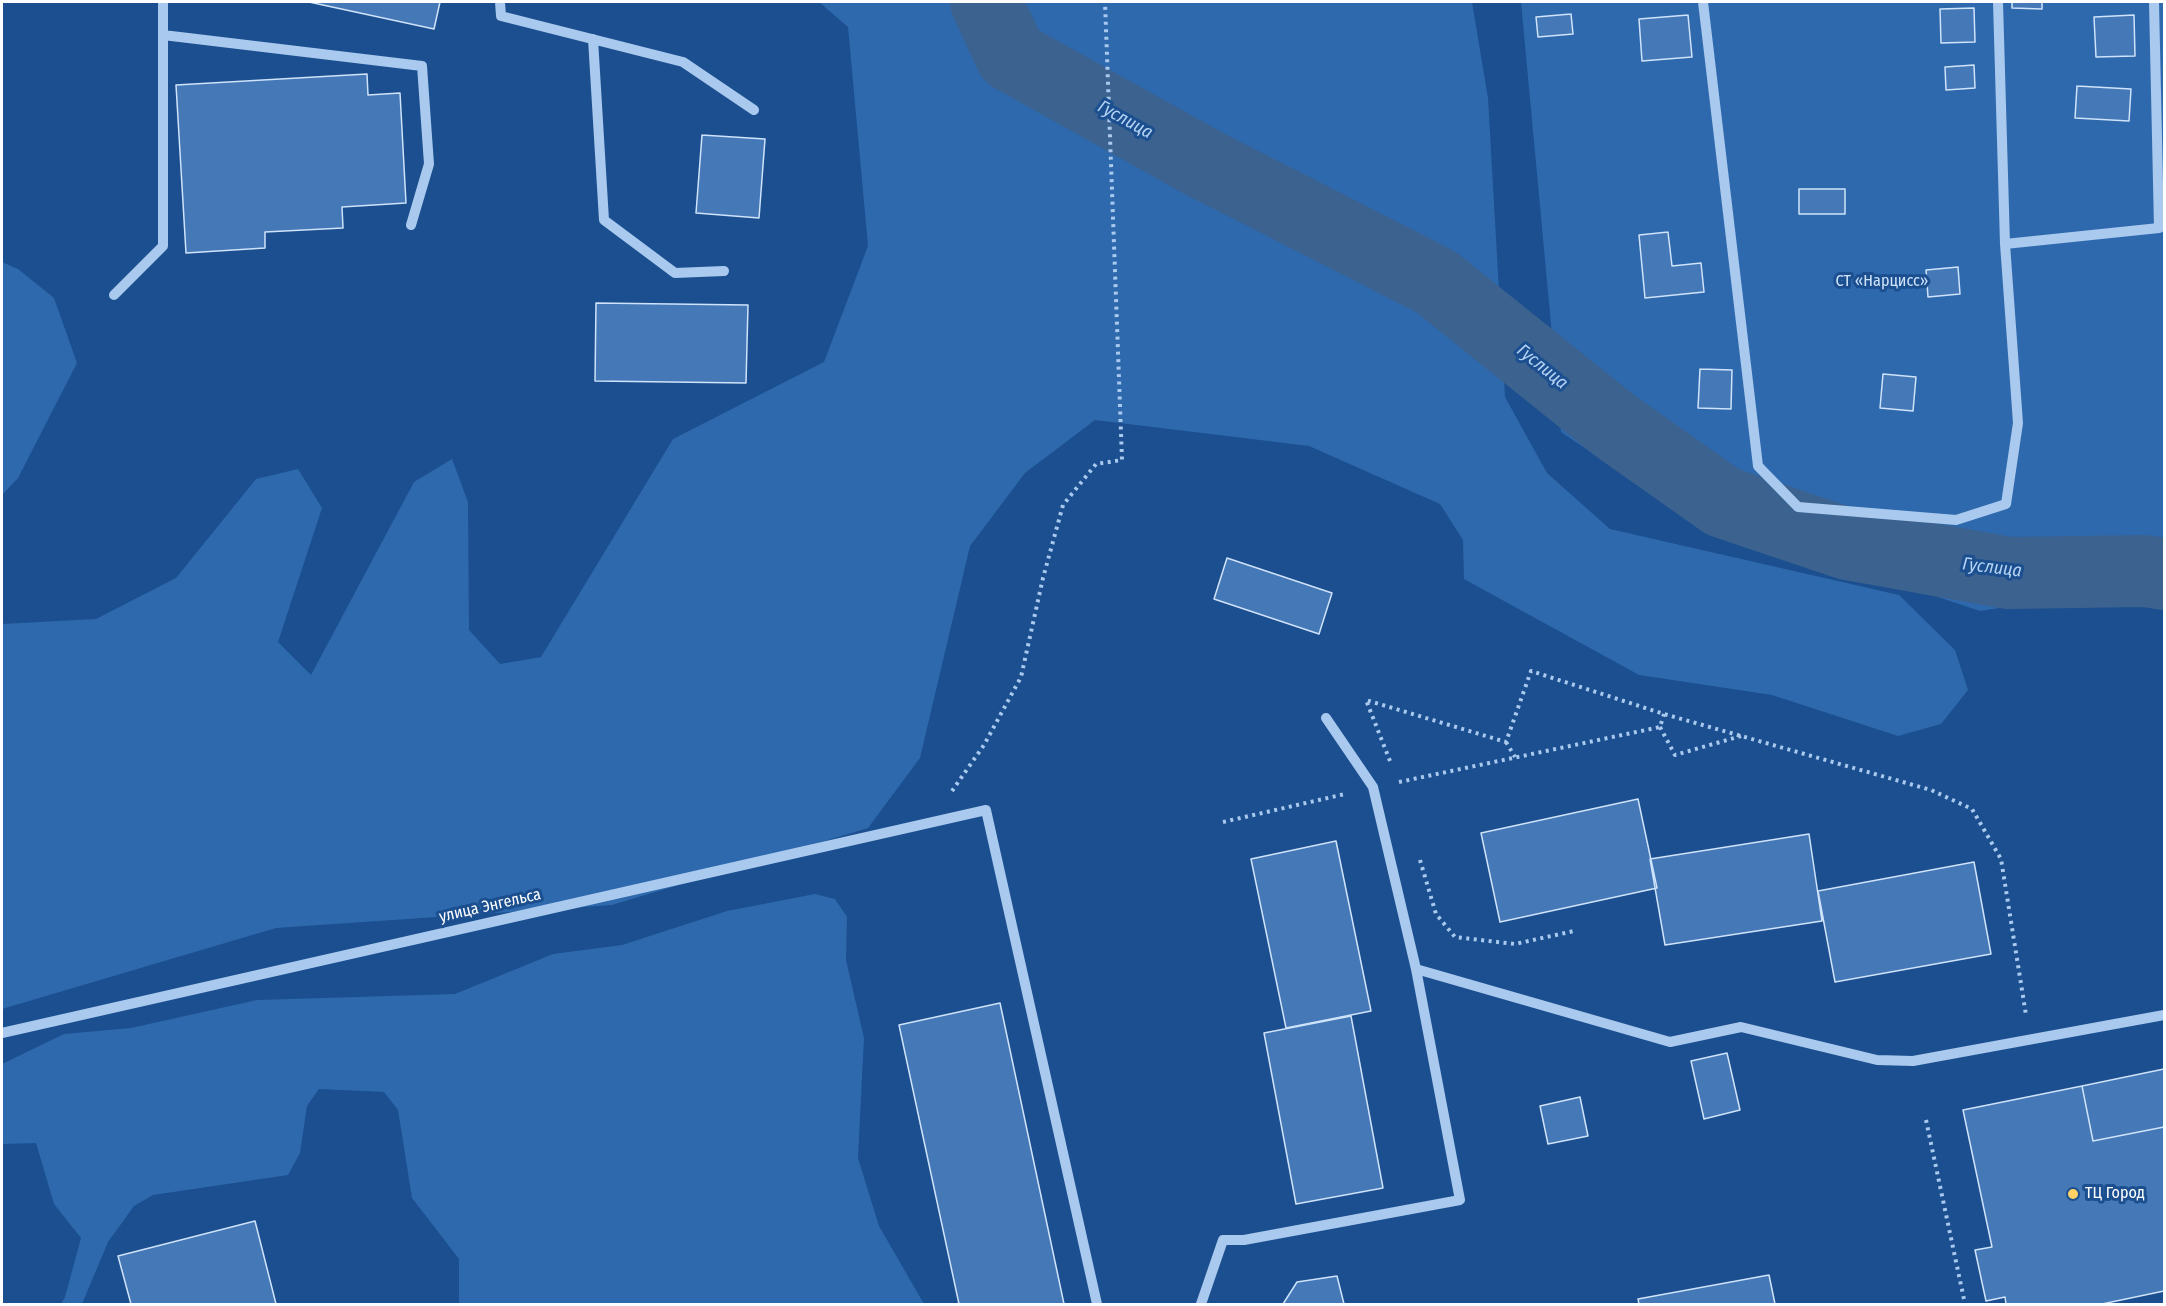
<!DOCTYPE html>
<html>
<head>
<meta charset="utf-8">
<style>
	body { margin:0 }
	#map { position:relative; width:2166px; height:1306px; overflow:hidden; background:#1b4f8f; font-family:"Fira Sans Condensed",sans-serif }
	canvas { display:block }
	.frame { position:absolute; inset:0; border:3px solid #fff; pointer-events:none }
</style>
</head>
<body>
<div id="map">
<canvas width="2166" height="1306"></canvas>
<div class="frame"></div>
</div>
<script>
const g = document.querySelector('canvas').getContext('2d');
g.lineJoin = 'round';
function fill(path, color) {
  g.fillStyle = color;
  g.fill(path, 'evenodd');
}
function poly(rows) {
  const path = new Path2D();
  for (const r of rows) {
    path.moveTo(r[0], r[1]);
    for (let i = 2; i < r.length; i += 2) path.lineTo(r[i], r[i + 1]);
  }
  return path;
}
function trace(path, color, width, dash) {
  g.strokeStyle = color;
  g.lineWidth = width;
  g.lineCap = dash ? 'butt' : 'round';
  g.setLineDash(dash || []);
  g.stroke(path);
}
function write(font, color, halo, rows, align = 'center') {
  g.font = font + ' "Fira Sans Condensed",sans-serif';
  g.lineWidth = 6;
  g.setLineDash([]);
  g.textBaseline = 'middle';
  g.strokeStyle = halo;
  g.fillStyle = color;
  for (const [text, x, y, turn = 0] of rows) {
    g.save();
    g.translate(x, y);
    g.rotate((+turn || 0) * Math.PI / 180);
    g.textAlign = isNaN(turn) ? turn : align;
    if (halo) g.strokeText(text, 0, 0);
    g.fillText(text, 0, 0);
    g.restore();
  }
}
const green = poly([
	[819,2,1472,2,1488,98,1505,397,1547,473,1610,529,1899,595,1955,650,1968,690,1941,724,1898,736,1772,695,1639,675,1464,579,1463,540,1440,504,1309,446,1095,420,1025,473,970,546,920,758,868,828,612,905,276,928,2,1009,2,624,96,619,176,578,256,479,298,469,322,508,278,642,311,675,414,482,452,459,468,502,469,630,500,664,541,657,673,439,824,362,868,246,848,27],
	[1521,2,2164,2,2164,608,2052,600,1980,611,1675,509,1561,432],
	[2,262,18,269,54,298,77,363,18,478,2,495],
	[815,894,835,899,847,917,846,960,864,1038,858,1158,879,1226,924,1304,459,1304,459,1259,412,1198,398,1110,384,1092,319,1089,307,1106,300,1153,288,1175,153,1195,134,1206,108,1242,82,1304,61,1304,65,1297,81,1238,54,1204,36,1143,2,1144,2,1064,64,1034,131,1028,257,1000,455,994,553,954,622,945,727,911]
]);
const river = poly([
	[986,2,1011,56,1203,163,1436,282,1614,425,1723,502,1848,544,2009,573,2145,571,2164,574]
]);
const building = poly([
	[309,2,440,2,434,29,309,2],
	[2012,2,2042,2,2042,9,2012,8,2012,2],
	[1974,8,1975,42,1941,43,1940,9,1974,8],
	[1571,14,1573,34,1538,37,1536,17,1571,14],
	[1688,15,1692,57,1642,61,1639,19,1688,15],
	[2134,15,2135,56,2096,57,2094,17,2134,15],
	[1974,65,1975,88,1946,90,1945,67,1974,65],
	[367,74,368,95,400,93,406,203,342,207,343,228,265,232,265,248,186,253,176,85,367,74],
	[2077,86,2131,89,2129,121,2075,118,2077,86],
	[702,135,765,139,759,218,696,213,702,135],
	[1799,189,1845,189,1845,214,1799,214,1799,189],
	[1668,232,1672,266,1701,263,1704,292,1645,298,1639,235,1668,232],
	[1958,267,1960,294,1928,297,1926,270,1958,267],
	[596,303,748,305,746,383,595,381,596,303],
	[1700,369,1732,370,1731,409,1698,408,1700,369],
	[1883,374,1916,377,1913,411,1880,408,1883,374],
	[1227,558,1332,593,1319,634,1214,599,1227,558],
	[1638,799,1657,888,1500,922,1481,833,1638,799],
	[1809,834,1822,921,1665,945,1650,859,1809,834],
	[1336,841,1371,1011,1286,1028,1251,859,1336,841],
	[1974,862,1991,954,1835,982,1818,891,1974,862],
	[1000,1003,1064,1304,959,1304,899,1025,1000,1003],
	[1351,1016,1383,1188,1296,1204,1264,1033,1351,1016],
	[1727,1053,1740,1110,1704,1119,1691,1061,1727,1053],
	[2164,1069,2164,1127,2093,1141,2082,1086,2164,1069],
	[2082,1086,2093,1141,2164,1127,2164,1291,2102,1304,2006,1304,2005,1297,1986,1301,1975,1250,1992,1247,1963,1110,2082,1086],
	[1580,1097,1588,1136,1548,1144,1540,1106,1580,1097],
	[255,1221,276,1304,131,1304,118,1256,255,1221],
	[1769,1275,1775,1304,1639,1304,1638,1299,1769,1275],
	[1337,1276,1344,1304,1283,1304,1297,1282,1337,1276]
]);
const path = poly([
	[1660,727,1675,755,1741,736],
	[1506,742,1515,757],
	[1390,761,1366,700,1506,742,1531,671,1664,714,1931,790,1972,809,2001,859,2026,1015],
	[1399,782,1660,727,1664,714],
	[952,791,984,745,1021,677,1043,578,1063,505,1096,464,1122,460,1105,2],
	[1223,822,1345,794],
	[1420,860,1436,914,1455,937,1515,944,1574,931],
	[1926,1120,1965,1304]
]);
const minor = poly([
	[500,2,501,16,683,62,754,110],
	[1703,2,1758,466,1798,507,1956,520,2006,504,2018,423,2005,244,2159,228,2154,2],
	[1998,2,2005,244],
	[163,35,422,66,429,164,411,225],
	[593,39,604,220,675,273,724,271],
	[114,295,163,246,163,2],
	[1326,718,1373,787,1416,969],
	[2,1033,986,810,1097,1304],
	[1201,1304,1223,1240,1244,1240,1460,1200,1416,969,1670,1042,1741,1027,1877,1060,1913,1061,2164,1015]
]);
const markers = [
	[2073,1194,6,"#ffd166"]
];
const parkNames = [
	["СТ «Нарцисс»",1882,282]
];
const streetNames = [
	["улица Энгельса",490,906,-13]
];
const poiNames = [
	["ТЦ Город",2085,1194]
];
const waterNames = [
	["Гуслица",1125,120,29],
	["Гуслица",1542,367,39],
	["Гуслица",1992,568,7]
];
fill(green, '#2e69ad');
trace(river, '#3c6290', 72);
fill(building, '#4478b7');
trace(building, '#cfe3fa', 1.5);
trace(path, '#a9c9ee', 4, [3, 4.5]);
trace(minor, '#a9c9ee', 10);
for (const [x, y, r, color] of markers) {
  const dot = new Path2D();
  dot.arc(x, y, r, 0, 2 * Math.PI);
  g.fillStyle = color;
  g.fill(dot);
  trace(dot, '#1b4f8f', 2);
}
write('16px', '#cfe3fa', '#1b4f8f', parkNames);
write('16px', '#fff', '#1b4f8f', streetNames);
write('16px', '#fff', '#1b4f8f', poiNames, 'left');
write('italic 18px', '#b5d3f5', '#1b4f8f', waterNames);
</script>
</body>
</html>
